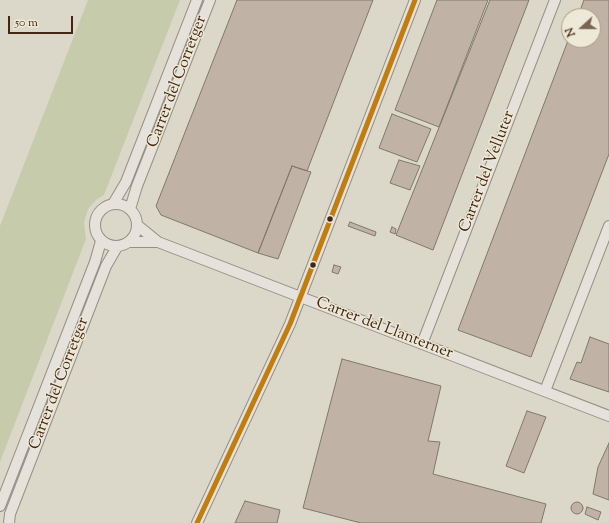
<!DOCTYPE html>
<html>
<head>
<meta charset="utf-8">
<style>
	body { margin:0 }
	#map { position:relative; width:609px; height:523px; overflow:hidden; background:#dbd8c9; font-family:"Sorts Mill Goudy",serif }
	canvas { display:block }
	.north { position:absolute; left:561px; top:8px; width:40px; height:40px; box-sizing:border-box; background:#ede8d7; border:1px solid #a99b88; border-radius:50%; rotate:249deg; font-size:11px; font-weight:700; line-height:16px; text-align:center; color:#442711 }
	.north::after { content:''; display:block; margin:auto; width:14px; height:18px; background:#796551; clip-path:polygon(50% 0,100% 100%,50% 72%,0 100%) }
	.scale { position:absolute; left:8px; top:16px; width:65px; height:18px; box-sizing:border-box; border:2px solid #442711; border-top:0; padding-left:5px; font-size:12px; line-height:14px; white-space:nowrap; color:#442711; -webkit-text-stroke:3px #ede8d7; paint-order:stroke }
</style>
</head>
<body>
<div id="map">
<canvas width="609" height="523"></canvas>
<div class="north">N</div>
<div class="scale">50 m</div>
</div>
<script>
const g = document.querySelector('canvas').getContext('2d');
g.lineJoin = 'round';
function fill(path, color) {
  g.fillStyle = color;
  g.fill(path, 'evenodd');
}
function poly(rows) {
  const path = new Path2D();
  for (const r of rows) {
    if (r.length === 3) {
      path.moveTo(r[0] + r[2], r[1]);
      path.arc(r[0], r[1], r[2], 0, 2 * Math.PI);
      continue;
    }
    path.moveTo(r[0], r[1]);
    for (let i = 2; i < r.length; i += 2) path.lineTo(r[i], r[i + 1]);
  }
  return path;
}
function trace(path, color, width, dash) {
  g.strokeStyle = color;
  g.lineWidth = width;
  g.lineCap = dash ? 'butt' : 'round';
  g.setLineDash(dash || []);
  g.stroke(path);
}
function write(font, color, halo, rows, align = 'center') {
  g.font = font + ' "Sorts Mill Goudy",serif';
  g.lineWidth = 3;
  g.setLineDash([]);
  g.textBaseline = 'middle';
  g.strokeStyle = halo;
  g.fillStyle = color;
  for (const [text, x, y, turn = 0] of rows) {
    g.save();
    g.translate(x, y);
    g.rotate((+turn || 0) * Math.PI / 180);
    g.textAlign = isNaN(turn) ? turn : align;
    if (halo) g.strokeText(text, 0, 0);
    g.fillText(text, 0, 0);
    g.restore();
  }
}
const green = poly([
	[88,0,180,0,104,195,97,199,88,209,84,222,86,239,0,462,0,226]
]);
const building = poly([
	[237,0,373,0,307,171,292,166,258,253,161,215,156,206,237,0],
	[437,0,488,0,439,127,395,110,437,0],
	[490,0,529,0,433,250,396,235,490,0],
	[584,0,609,0,609,154,531,357,458,330,569,38,569,40,593,40,593,16,578,16,584,0],
	[392,114,431,129,417,162,379,148,392,114],
	[399,160,420,166,410,190,390,183,399,160],
	[292,166,311,172,278,259,258,253,292,166],
	[350,222,376,232,375,236,348,226,350,222],
	[392,227,396,229,395,234,390,232,392,227],
	[334,265,341,267,338,274,332,272,334,265],
	[590,337,609,344,609,392,570,379,577,362,581,363,590,337],
	[342,359,441,386,428,441,440,442,433,474,546,504,541,523,361,523,303,508,342,359],
	[527,411,546,417,524,473,506,466,527,411],
	[609,443,609,500,593,494,598,467,609,443],
	[245,501,280,510,277,523,235,523,245,501],
	[577,508,6],
	[587,507,601,512,598,520,585,514,587,507]
]);
const street = poly([
	[116,225,21],
	[113,204,126,182,197,0],
	[130,209,137,186,210,0],
	[137,225,158,242,609,416],
	[129,242,158,242],
	[422,344,555,0],
	[545,391,609,226],
	[0,506,95,262,101,241],
	[9,523,10,514,106,266,117,247],
	[197,523,290,324,415,0]
]);
const bus1 = poly([
	[197,523,290,324,415,0]
]);
const markers = [
	[330,219,3.5,"#442711"],
	[313,265,3.5,"#442711"]
];
const streetNames = [
	["Carrer del Corretger",178,82,-69],
	["Carrer del Velluter",488,172,-69],
	["Carrer del Llanterner",384,329,21],
	["Carrer del Corretger",60,384,-69]
];
fill(green, '#c6cbab');
fill(building, '#c0b3a5');
trace(building, '#7f786d', 1);
trace(street, '#968f84', 12);
trace(street, '#e4e2db', 10);
trace(bus1, '#c27d0f', 5);
for (const [x, y, r, color] of markers) {
  const dot = new Path2D();
  dot.arc(x, y, r, 0, 2 * Math.PI);
  g.fillStyle = color;
  g.fill(dot);
  trace(dot, '#ede8d7', 1.5);
}
write('16px', '#442711', '#ede8d7', streetNames);
</script>
</body>
</html>
